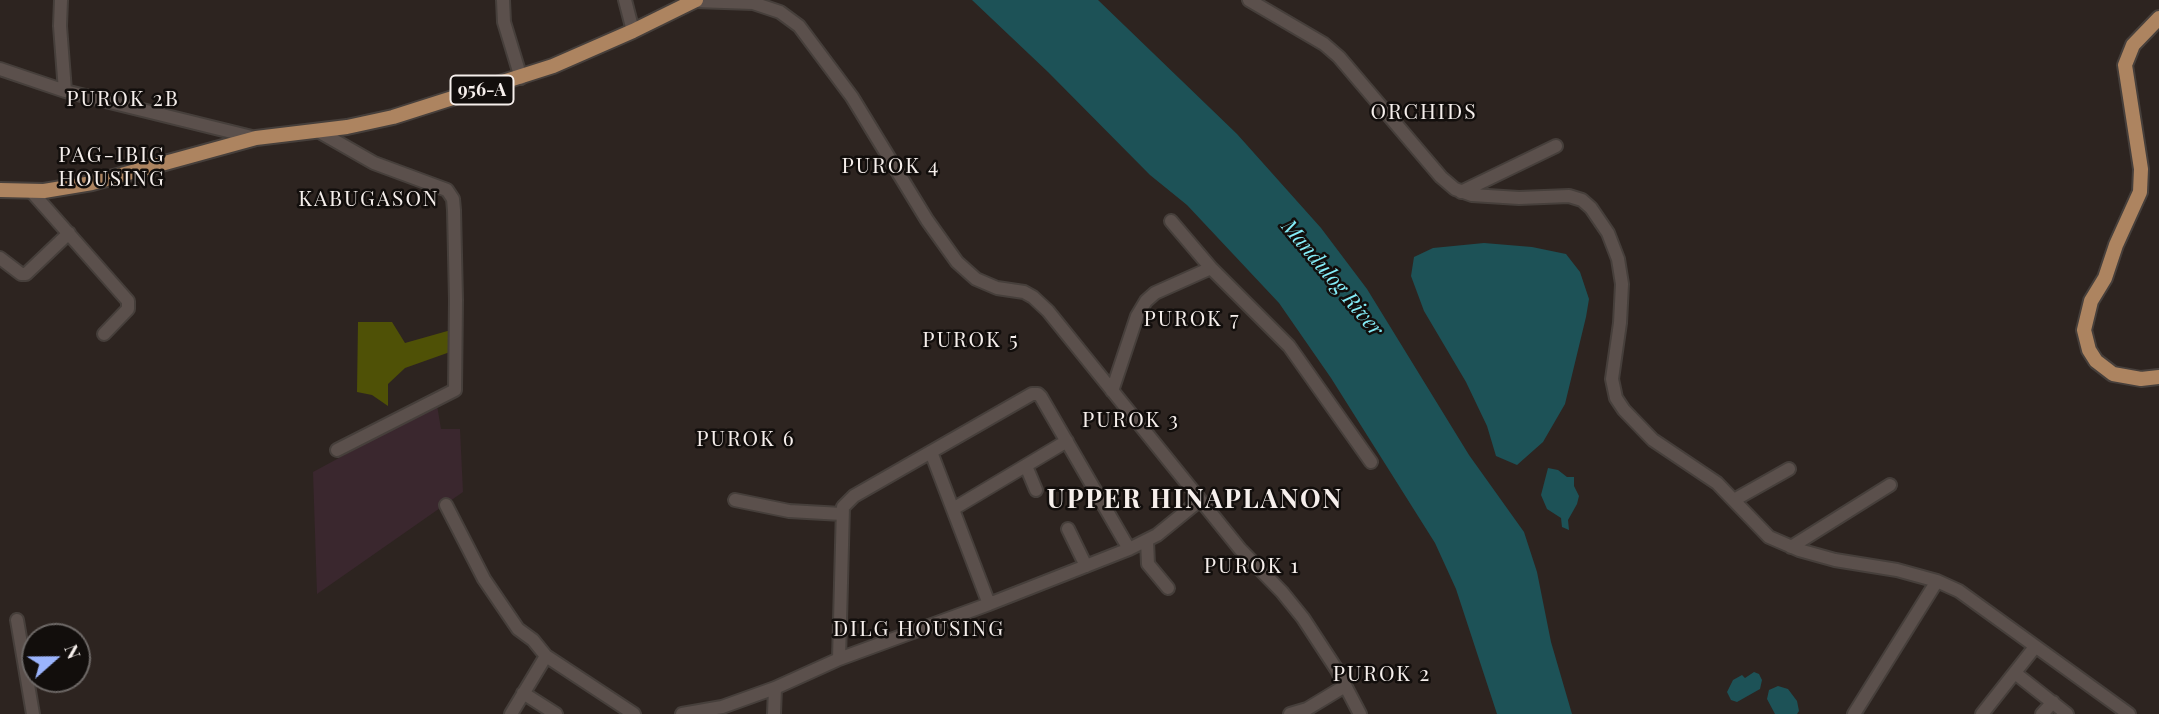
<!DOCTYPE html>
<html>
<head>
<meta charset="utf-8">
<style>
	body { margin:0 }
	#map { position:relative; width:2159px; height:714px; overflow:hidden; background:#2d2420; font-family:"Playfair Display",serif }
	canvas { display:block }
	.north { position:absolute; left:21px; top:623px; width:70px; height:70px; box-sizing:border-box; background:#120e0c; border:2px solid #6d6866; border-radius:50%; rotate:69deg; font-size:19px; font-weight:700; line-height:28px; text-align:center; color:#f6efec }
	.north::after { content:''; display:block; margin:auto; width:24px; height:32px; background:#9bb4fd; clip-path:polygon(50% 0,100% 100%,50% 72%,0 100%) }
</style>
</head>
<body>
<div id="map">
<canvas width="2159" height="714"></canvas>
<div class="north">N</div>
</div>
<script>
const g = document.querySelector('canvas').getContext('2d');
g.lineJoin = 'round';
function fill(path, color) {
  g.fillStyle = color;
  g.fill(path, 'evenodd');
}
function poly(rows) {
  const path = new Path2D();
  for (const r of rows) {
    path.moveTo(r[0], r[1]);
    for (let i = 2; i < r.length; i += 2) path.lineTo(r[i], r[i + 1]);
  }
  return path;
}
function trace(path, color, width, dash) {
  g.strokeStyle = color;
  g.lineWidth = width;
  g.lineCap = dash ? 'butt' : 'round';
  g.setLineDash(dash || []);
  g.stroke(path);
}
function write(font, color, halo, rows, align = 'center') {
  g.font = font + ' "Playfair Display",serif';
  g.lineWidth = 5;
  g.setLineDash([]);
  g.textBaseline = 'middle';
  g.strokeStyle = halo;
  g.fillStyle = color;
  for (const [text, x, y, turn = 0] of rows) {
    g.save();
    g.translate(x, y);
    g.rotate((+turn || 0) * Math.PI / 180);
    g.textAlign = isNaN(turn) ? turn : align;
    if (halo) g.strokeText(text, 0, 0);
    g.fillText(text, 0, 0);
    g.restore();
  }
}
const education = poly([
	[437,405,441,429,460,429,463,492,317,594,313,472]
]);
const green = poly([
	[358,322,392,322,405,343,451,330,450,352,405,368,388,384,388,406,372,395,357,392]
]);
const water = poly([
	[972,0,1098,0,1237,134,1321,228,1367,289,1469,455,1524,532,1537,572,1551,642,1572,714,1497,714,1456,589,1435,543,1331,378,1279,303,1187,205,1150,175,1048,72],
	[1484,243,1532,247,1566,254,1580,272,1589,299,1586,317,1565,404,1543,442,1517,465,1496,456,1487,426,1466,382,1424,311,1411,276,1414,257,1433,248],
	[1548,468,1558,470,1567,477,1574,477,1574,486,1579,496,1577,504,1568,520,1569,530,1562,527,1561,518,1547,509,1541,495],
	[1754,672,1759,674,1762,680,1760,689,1737,702,1731,700,1727,692,1733,680,1742,675,1745,678],
	[1778,686,1788,689,1797,701,1799,711,1797,714,1775,714,1767,699,1769,690]
]);
const minor = poly([
	[61,0,60,26,65,91],
	[503,0,504,22,521,78],
	[625,0,633,31],
	[1249,0,1324,44,1339,57,1441,177,1455,189,1472,195,1519,198,1569,196,1582,200,1591,208,1608,233,1618,259,1622,284,1620,323,1612,379,1616,398,1624,410,1653,440,1717,483,1769,537,1799,550,1835,560,1897,570,1937,581,1959,591,2129,714],
	[695,1,753,3,780,12,799,26,852,97,927,220,957,262,976,279,997,288,1024,292,1033,297,1048,311,1240,549,1282,592,1303,618,1337,670,1360,714],
	[0,69,65,91,256,138],
	[318,131,374,163,447,190,453,199,454,210,456,300,455,390,337,450],
	[31,191,128,301,128,309,104,334],
	[1461,192,1556,146],
	[1171,221,1211,268,1289,346,1371,462],
	[0,258,21,274,26,274,69,233],
	[1112,391,1137,316,1146,301,1155,293,1211,268],
	[931,452,989,604],
	[1026,466,1036,490],
	[735,500,789,511,842,514],
	[1734,500,1789,469],
	[446,505,484,579,518,629,533,640,546,656,634,714],
	[953,509,1067,441],
	[1068,529,1086,566],
	[1147,541,1148,564,1168,588],
	[1791,547,1890,485],
	[17,620,33,714],
	[839,659,843,507,854,496,1032,394,1038,394,1041,397,1129,549],
	[2015,673,2067,714],
	[523,693,556,714],
	[511,714,546,656],
	[682,714,722,707,775,688,839,659,989,604,1129,549,1157,535,1200,500],
	[774,714,775,688],
	[1290,714,1307,709,1345,686],
	[1854,714,1937,581],
	[1982,714,2035,647],
	[2042,714,2053,702]
]);
const major = poly([
	[2159,18,2133,45,2125,65,2141,169,2140,192,2116,245,2105,278,2091,301,2084,330,2089,350,2096,361,2113,374,2141,379,2159,377],
	[0,190,44,191,92,183,256,138,347,127,393,117,553,66,633,31,696,0]
]);
const shields = [
	[482,90,63]
];
const shieldNames = [
	["956-A",482,90]
];
const neighbourhoodNames = [
	["PUROK 2B",123,99],
	["ORCHIDS",1424,112],
	["PAG-IBIG",112,155],
	["HOUSING",112,179],
	["PUROK 4",891,166],
	["KABUGASON",369,199],
	["PUROK 7",1192,319],
	["PUROK 5",971,340],
	["PUROK 3",1131,420],
	["PUROK 6",746,439],
	["PUROK 1",1252,566],
	["DILG HOUSING",919,629],
	["PUROK 2",1382,674]
];
const waterNames = [
	["Mandulog River",1332,278,50]
];
const districtNames = [
	["UPPER HINAPLANON",1195,500]
];
fill(education, '#3a272e');
fill(green, '#4f5106');
fill(water, '#1d5257');
trace(minor, '#463f3b', 16);
trace(major, '#463f3b', 18);
trace(minor, '#5b504c', 12);
trace(major, '#ad8460', 14);
for (const [x, y, w] of shields) {
  const box = new Path2D();
  box.roundRect(x - w / 2, y - 14.5, w, 29, 5);
  g.fillStyle = '#120e0c';
  g.fill(box);
  trace(box, '#f6efec', 2);
}
write('bold 18px', '#f6efec', null, shieldNames);
g.letterSpacing = '2px';
write('21px', '#f6efec', '#120e0c', neighbourhoodNames);
g.letterSpacing = '0px';
write('italic 21px', '#85edf8', '#120e0c', waterNames);
g.letterSpacing = '2px';
write('bold 26px', '#f6efec', '#120e0c', districtNames);
g.letterSpacing = '0px';
</script>
</body>
</html>
